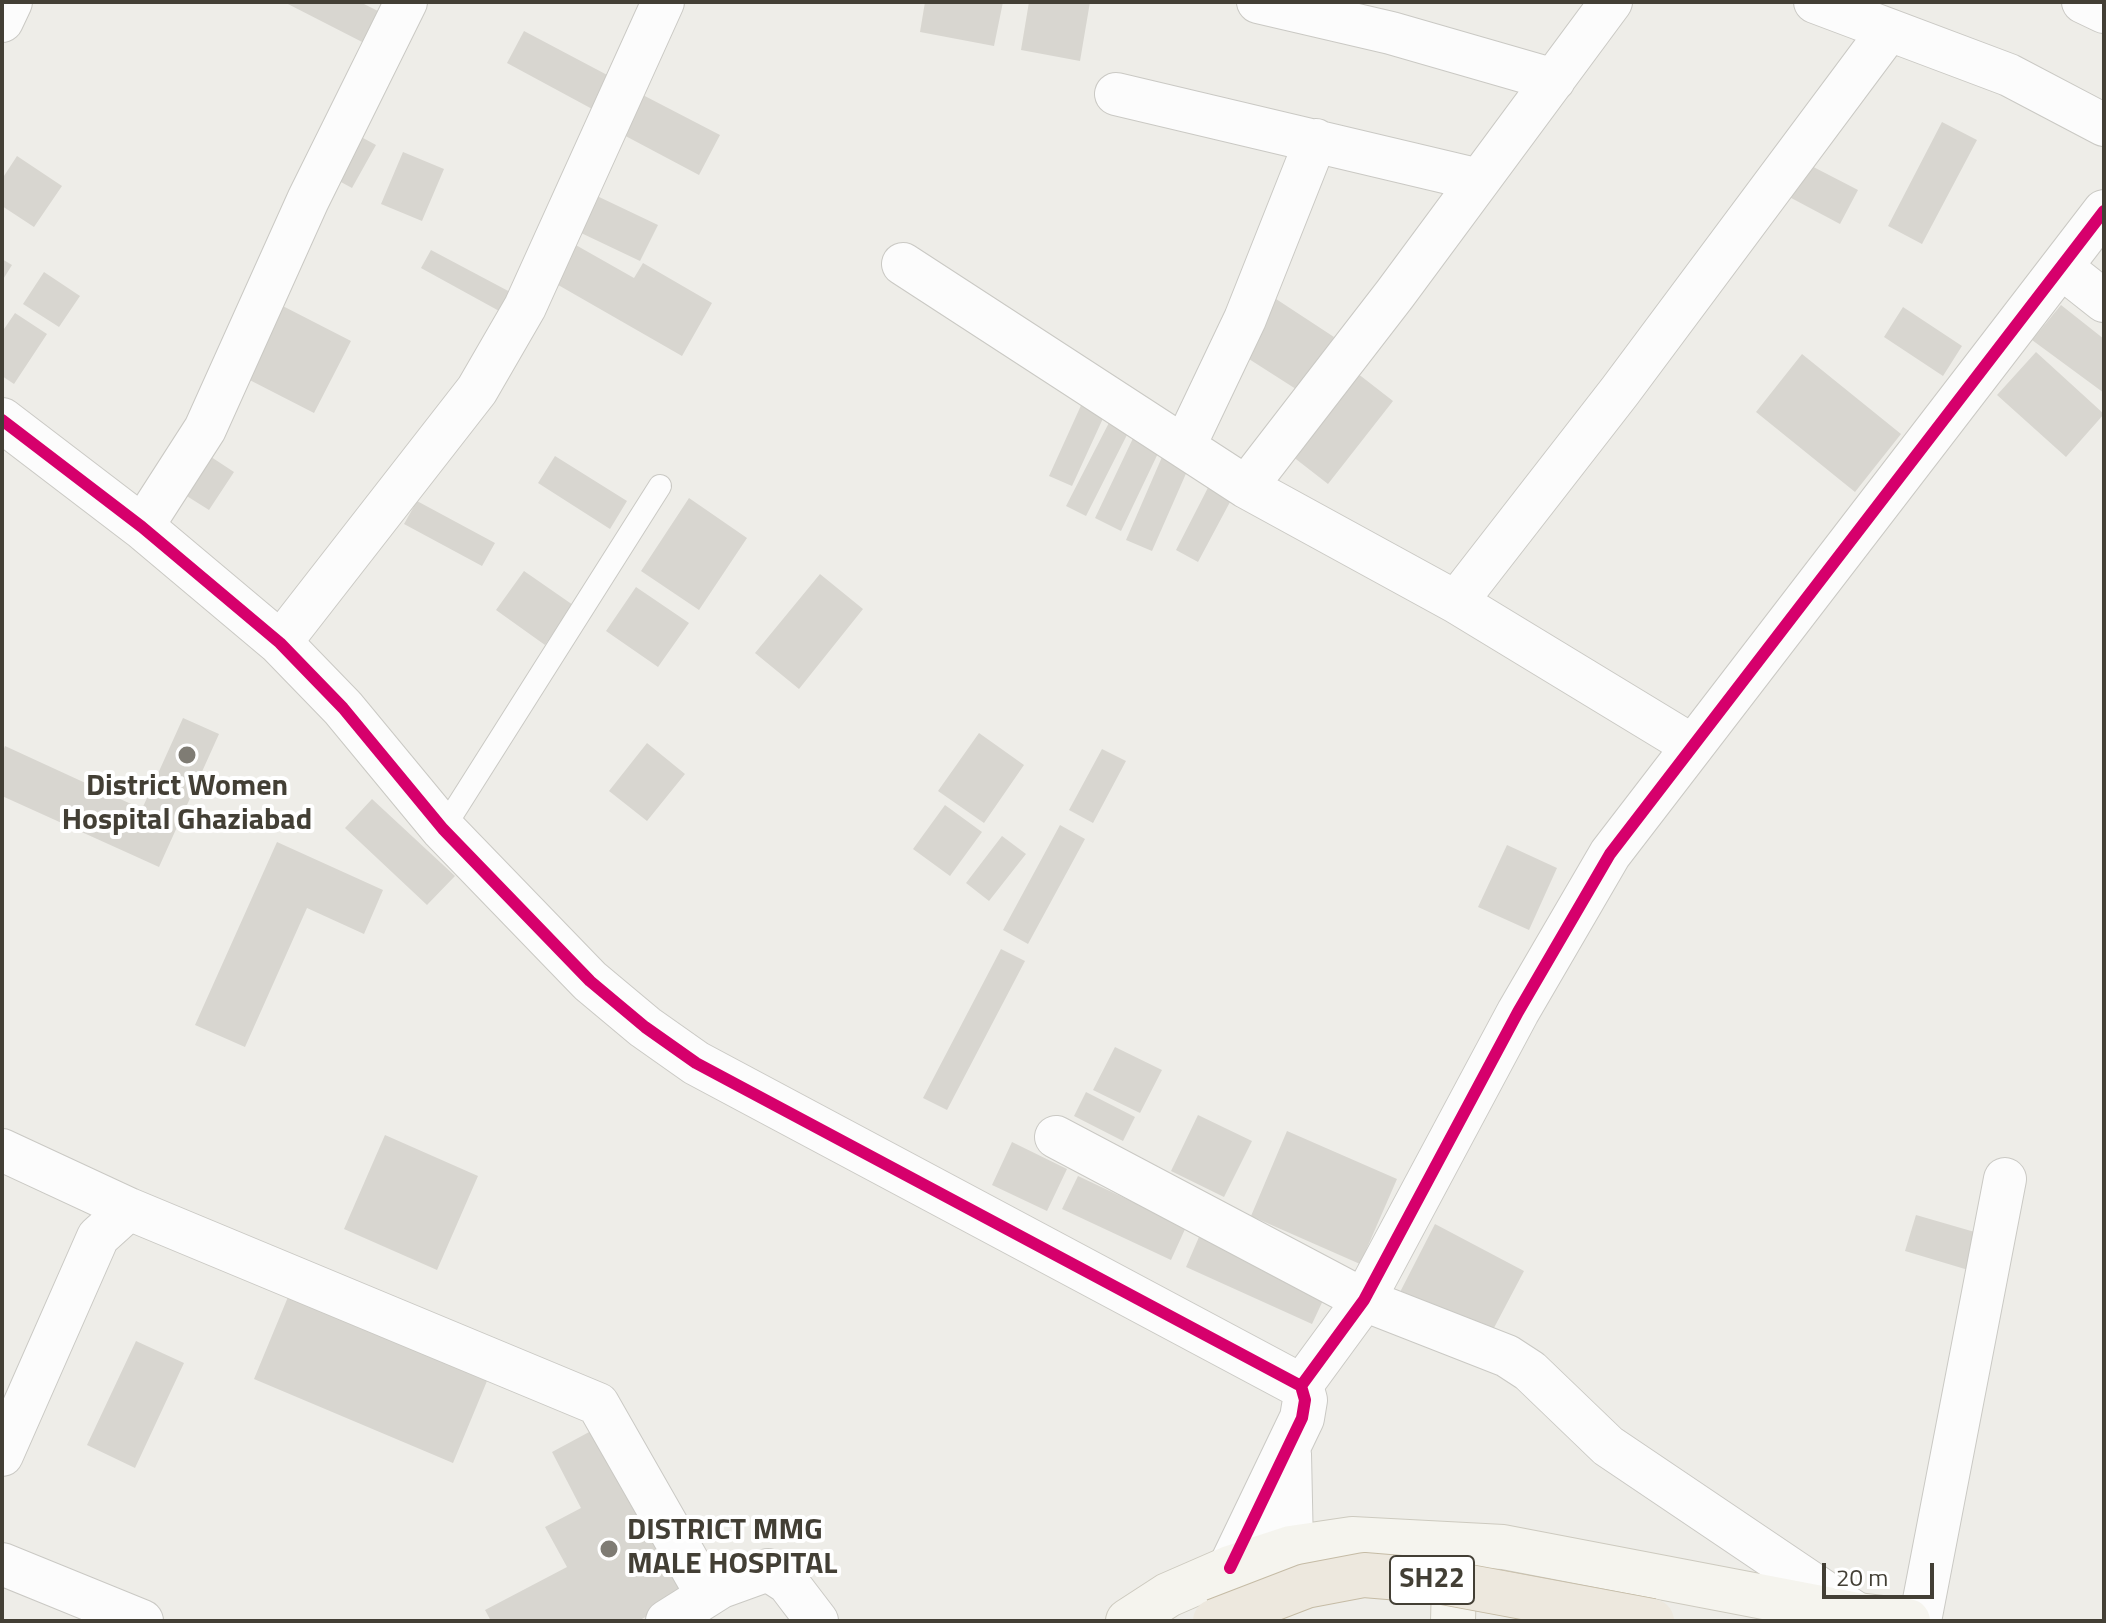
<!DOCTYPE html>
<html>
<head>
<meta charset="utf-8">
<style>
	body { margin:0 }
	#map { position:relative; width:2106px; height:1623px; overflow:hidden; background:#eeede8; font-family:"Titillium Web",sans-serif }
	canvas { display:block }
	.frame { position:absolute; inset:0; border:4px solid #433f35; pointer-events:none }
	.scale { position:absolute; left:1822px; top:1563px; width:112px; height:36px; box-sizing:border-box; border:4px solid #433f35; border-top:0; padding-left:10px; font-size:24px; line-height:28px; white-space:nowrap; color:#433f35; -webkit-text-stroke:6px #fff; paint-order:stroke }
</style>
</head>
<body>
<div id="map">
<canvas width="2106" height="1623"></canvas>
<div class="frame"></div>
<div class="scale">20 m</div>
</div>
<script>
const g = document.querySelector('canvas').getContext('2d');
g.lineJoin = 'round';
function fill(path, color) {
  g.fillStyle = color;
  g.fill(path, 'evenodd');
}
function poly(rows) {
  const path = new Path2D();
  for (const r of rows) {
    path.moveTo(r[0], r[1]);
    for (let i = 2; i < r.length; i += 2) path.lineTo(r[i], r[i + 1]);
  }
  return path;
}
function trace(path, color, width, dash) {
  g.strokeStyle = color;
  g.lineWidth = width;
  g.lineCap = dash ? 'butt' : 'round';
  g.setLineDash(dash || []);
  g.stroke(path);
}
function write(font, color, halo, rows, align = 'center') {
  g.font = font + ' "Titillium Web",sans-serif';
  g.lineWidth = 8;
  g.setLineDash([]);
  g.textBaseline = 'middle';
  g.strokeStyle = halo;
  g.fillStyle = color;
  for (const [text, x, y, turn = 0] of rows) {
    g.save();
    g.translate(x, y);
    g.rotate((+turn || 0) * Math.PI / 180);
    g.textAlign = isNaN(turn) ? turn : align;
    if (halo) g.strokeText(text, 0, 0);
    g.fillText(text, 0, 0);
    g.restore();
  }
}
const building = poly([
	[284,2,360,2,384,14,368,45],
	[925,2,1003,2,994,46,920,32],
	[1029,2,1090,2,1080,61,1021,50],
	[524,31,611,77,594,110,507,63],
	[639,93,720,135,699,175,618,132],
	[1942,122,1977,140,1922,244,1888,226],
	[352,132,376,145,352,188,328,175],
	[403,152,444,169,422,221,381,204],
	[17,156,62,186,34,227,2,206,2,179],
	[1798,159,1858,190,1840,224,1780,192],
	[597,196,658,225,640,261,579,232],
	[574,244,634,278,643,263,712,303,682,356,553,282],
	[431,250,512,293,501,312,421,268],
	[2,259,12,265,2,281],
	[44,272,80,296,59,327,23,304],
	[1273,297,1334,337,1299,391,1238,352],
	[273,301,351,341,314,413,236,373],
	[2061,305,2104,339,2104,393,2032,340],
	[1903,307,1962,346,1943,376,1884,337],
	[15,313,47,334,14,384,2,376,2,332],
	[2036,352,2104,414,2066,457,1997,395],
	[1802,354,1901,434,1855,492,1756,412],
	[1357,373,1393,401,1328,484,1292,456],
	[1088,390,1111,401,1072,486,1049,476],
	[1113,415,1132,425,1086,516,1066,506],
	[1136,432,1162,445,1121,531,1095,518],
	[199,449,234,472,209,510,174,488],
	[555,456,627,501,610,529,538,483],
	[1162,457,1188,469,1152,551,1126,540],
	[1215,474,1238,487,1198,562,1176,550],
	[689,498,747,538,699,610,641,571],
	[417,501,495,543,482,566,404,524],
	[524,571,573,605,545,645,496,610],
	[820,574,863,609,799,689,755,653],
	[636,587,689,623,658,667,606,631],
	[183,718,219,734,159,867,2,796,2,754,5,746,142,809],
	[979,733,1024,765,984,823,938,791],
	[647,743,685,774,647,821,609,791],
	[1102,749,1126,761,1093,823,1069,810],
	[372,799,455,876,427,905,345,828],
	[945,805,982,832,950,876,913,849],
	[1060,825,1085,839,1028,944,1003,930],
	[1002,836,1026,854,989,901,966,883],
	[277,842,383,890,364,934,307,908,245,1047,195,1025],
	[1507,845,1557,868,1529,930,1478,907],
	[1001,949,1025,961,947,1110,923,1098],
	[1115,1047,1162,1070,1140,1113,1093,1090],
	[1086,1092,1135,1117,1123,1141,1074,1116],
	[1198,1115,1252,1141,1224,1197,1171,1171],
	[1287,1131,1397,1179,1360,1264,1251,1216],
	[385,1135,478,1176,437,1270,344,1229],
	[1012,1142,1067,1169,1047,1211,992,1185],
	[1078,1176,1186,1227,1171,1260,1062,1209],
	[1916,1215,1985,1235,1975,1272,1905,1251],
	[1435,1224,1524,1271,1486,1343,1398,1296],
	[1199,1237,1326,1294,1312,1324,1186,1267],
	[288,1297,487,1381,453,1463,254,1379],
	[136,1341,184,1363,135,1468,87,1445],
	[604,1424,693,1592,638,1621,491,1621,485,1610,567,1567,545,1527,581,1508,552,1452]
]);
const service = poly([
	[443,829,660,486]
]);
const minor = poly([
	[1258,2,1391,33,1554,80],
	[1815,2,2009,75,2104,125],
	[2083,2,2104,12],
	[2,21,11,2],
	[1116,94,1479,180],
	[903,264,1246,487,1456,602,1693,746],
	[2061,267,2104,301],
	[1185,445,1245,319,1316,140],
	[1246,487,1395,294,1611,2],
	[142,527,205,429,308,200,406,2],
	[1456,602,1620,391,1889,30],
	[280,643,477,390,525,307,663,2],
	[1056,1137,1364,1300,1507,1356,1530,1371,1608,1446,1857,1614],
	[2,1150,129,1209],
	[1301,1386,1364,1300,1518,1012,1610,854,2104,211],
	[2,1455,98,1237,129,1209,598,1404,703,1588,721,1587,768,1570,788,1583,817,1621],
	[2,1564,142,1621],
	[667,1621,721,1587],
	[1920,1621,2005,1179]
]);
const tertiary = poly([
	[2,420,142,527,280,643,343,708,443,829,590,981,645,1027,696,1063,1301,1386,1305,1400,1302,1418,1230,1568],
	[1289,1454,1291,1548]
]);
const secondary = poly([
	[1128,1621,1168,1595,1230,1568,1291,1548,1352,1539,1503,1547,1858,1615,1908,1621],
	[1453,1621,1455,1546]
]);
const trunkBridge = poly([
	[1215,1621,1306,1586,1364,1575,1437,1581,1652,1621]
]);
const cycleway = poly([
	[2,420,142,527,280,643,343,708,443,829,590,981,645,1027,696,1063,1301,1386,1305,1400,1302,1418,1230,1568],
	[1301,1386,1364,1300,1518,1012,1610,854,2104,211]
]);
const markers = [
	[187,755,10,"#7f7c74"],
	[609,1549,10,"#7f7c74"]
];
const shields = [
	[1432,1580,84]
];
const shieldNames = [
	["SH22",1432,1580]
];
const poiNames = [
	["District Women",187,788],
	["Hospital Ghaziabad",187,822],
	["DISTRICT MMG",627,1532,"left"],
	["MALE HOSPITAL",627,1566,"left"]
];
fill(building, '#d8d6d0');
trace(service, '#cac9c4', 24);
trace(minor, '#cac9c4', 44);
trace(tertiary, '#cac9c4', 46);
trace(secondary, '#cdcabf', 46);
trace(service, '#fcfcfc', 22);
trace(minor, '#fcfcfc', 42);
trace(tertiary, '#fcfcfc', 44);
trace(secondary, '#f5f4ee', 44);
trace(trunkBridge, '#c5bba5', 46, []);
trace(trunkBridge, '#ede8de', 44);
trace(cycleway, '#d6006c', 12);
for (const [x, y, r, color] of markers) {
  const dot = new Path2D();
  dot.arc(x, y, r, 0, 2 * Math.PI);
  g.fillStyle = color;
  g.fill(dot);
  trace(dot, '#fff', 3);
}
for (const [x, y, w] of shields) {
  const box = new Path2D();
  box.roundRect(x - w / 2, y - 24, w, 48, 6);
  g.fillStyle = '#fff';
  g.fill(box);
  trace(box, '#433f35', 2);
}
write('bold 28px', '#433f35', null, shieldNames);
write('bold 30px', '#433f35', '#fff', poiNames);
</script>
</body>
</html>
